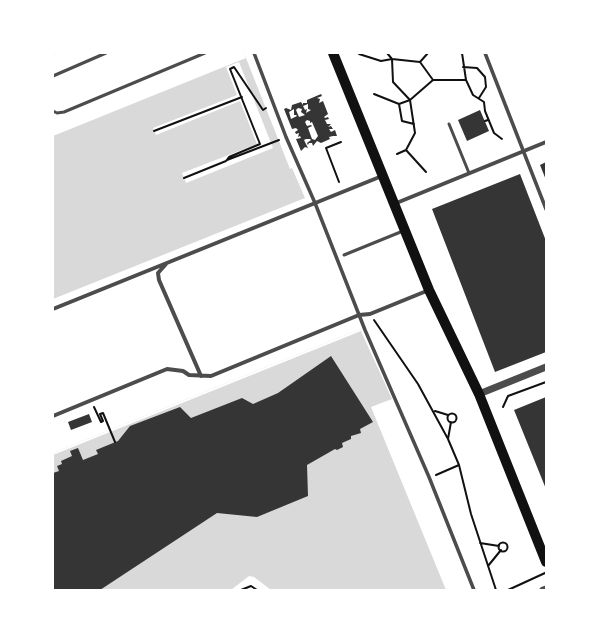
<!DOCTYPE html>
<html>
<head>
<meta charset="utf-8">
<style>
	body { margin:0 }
	#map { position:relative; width:599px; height:643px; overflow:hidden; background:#fff; font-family:Georgia,serif }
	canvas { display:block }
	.frame { position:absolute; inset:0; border:54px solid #fff; pointer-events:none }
</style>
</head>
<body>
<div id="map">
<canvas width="599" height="643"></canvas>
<div class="frame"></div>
</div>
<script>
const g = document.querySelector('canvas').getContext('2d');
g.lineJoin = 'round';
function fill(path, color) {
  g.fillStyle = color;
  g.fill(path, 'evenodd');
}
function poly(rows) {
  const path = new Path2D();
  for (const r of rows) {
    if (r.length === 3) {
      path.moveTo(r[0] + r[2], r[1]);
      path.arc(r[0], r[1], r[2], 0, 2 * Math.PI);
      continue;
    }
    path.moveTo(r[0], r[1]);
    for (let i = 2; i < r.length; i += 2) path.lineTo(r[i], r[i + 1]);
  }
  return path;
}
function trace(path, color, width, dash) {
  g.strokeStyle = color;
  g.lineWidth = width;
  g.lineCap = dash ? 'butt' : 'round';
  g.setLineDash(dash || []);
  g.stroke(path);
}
const water = poly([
	[53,53,244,53,290,169,292,168,305,198,53,299],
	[360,329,392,399,371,407,446,590,271,590,254,577,249,576,231,590,53,590,53,453]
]);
const pier = poly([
	[58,53,244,53,246,58,53,136,53,55],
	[239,62,273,148,186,183,182,173,257,144,240,101,156,135,153,128,237,95,226,67],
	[360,329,361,331,53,455,53,453]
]);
const building = poly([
	[321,94,322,96,317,98,320,99,319,103,323,101,328,114,324,117,325,118,328,117,329,119,325,120,327,124,331,124,328,127,331,126,333,129,329,129,331,132,335,130,337,136,333,136,329,137,330,139,321,143,317,141,313,146,312,143,309,143,308,145,307,143,311,140,310,139,306,139,304,140,308,148,305,147,301,151,296,139,301,138,300,136,298,137,299,133,296,134,295,132,298,130,296,128,292,129,284,109,286,108,291,110,292,105,301,102,303,105,303,103,307,103,307,100],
	[308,104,308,109,311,110,306,113,307,109,305,110,303,106],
	[298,108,302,109,301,112,305,115,299,117,296,110],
	[294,109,294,115,296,115,297,116,291,119,289,112],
	[310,118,310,123,312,122,318,136,315,140,312,139,308,128,312,126,311,125,307,126,305,122,307,120,310,121],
	[480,110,489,131,467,141,458,120],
	[546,162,546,180,540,165],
	[520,174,546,241,546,352,495,372,432,209],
	[331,356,373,422,360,429,361,433,351,436,351,439,342,443,343,447,337,450,335,449,307,465,308,496,257,517,217,513,100,590,53,590,53,473,59,471,57,466,62,464,61,461,72,456,70,451,78,448,83,460,98,454,96,450,118,441,130,426,180,407,191,418,242,398,253,404,278,393],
	[546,397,546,489,514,410],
	[89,414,92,422,71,430,68,422]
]);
const path = poly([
	[359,53,359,54,381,61,392,59,420,62,428,53],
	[387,53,392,59,393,82,410,100,399,104],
	[462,53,466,80,473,95,484,102,485,111,494,133,502,139],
	[420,62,433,80],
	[463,67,477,68,485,77,486,87,479,98],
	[374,94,399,104,402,121,414,124],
	[485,121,488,120],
	[154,131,242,97],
	[406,150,426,172],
	[397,154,406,150,415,133,410,100,433,80,466,80],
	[227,160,279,140],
	[184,178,226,161,229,157,260,144,230,69,234,67,263,110,266,108],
	[339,182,326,148,341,142],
	[374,320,418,384,448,439,459,465,471,514,496,590],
	[94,407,101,422,103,421],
	[503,407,508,396,546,382],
	[435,411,448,415],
	[452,418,4.5],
	[103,421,100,414,103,413,115,442],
	[448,439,451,422],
	[436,475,459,465],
	[503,547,4.5],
	[480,543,499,546],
	[488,566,501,550],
	[241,590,251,586,257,590],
	[508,590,545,573]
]);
const service = poly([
	[53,76,106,53],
	[53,111,57,113,64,112,205,53],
	[449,124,469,173],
	[344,255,403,231]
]);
const pedestrian = poly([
	[254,53,286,137,315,203,365,330,429,477,474,590],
	[485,53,546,209]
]);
const minor = poly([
	[394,204,546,142],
	[166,264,158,273,159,280,201,376],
	[53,309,382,176],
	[53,416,167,369,183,371,189,375,211,376,359,315,370,314,429,290]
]);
const tertiary = poly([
	[479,394,546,367],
	[543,590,546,589]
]);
const primary = poly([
	[333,53,429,290,479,394,546,562]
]);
fill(water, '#d9d9d9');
fill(pier, '#fff');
fill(building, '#353535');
trace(path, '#111', 2);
trace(service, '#4c4c4c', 3);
trace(pedestrian, '#4c4c4c', 3.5);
trace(minor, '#4c4c4c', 4);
trace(tertiary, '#4c4c4c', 7);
trace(primary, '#111', 10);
</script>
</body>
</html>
